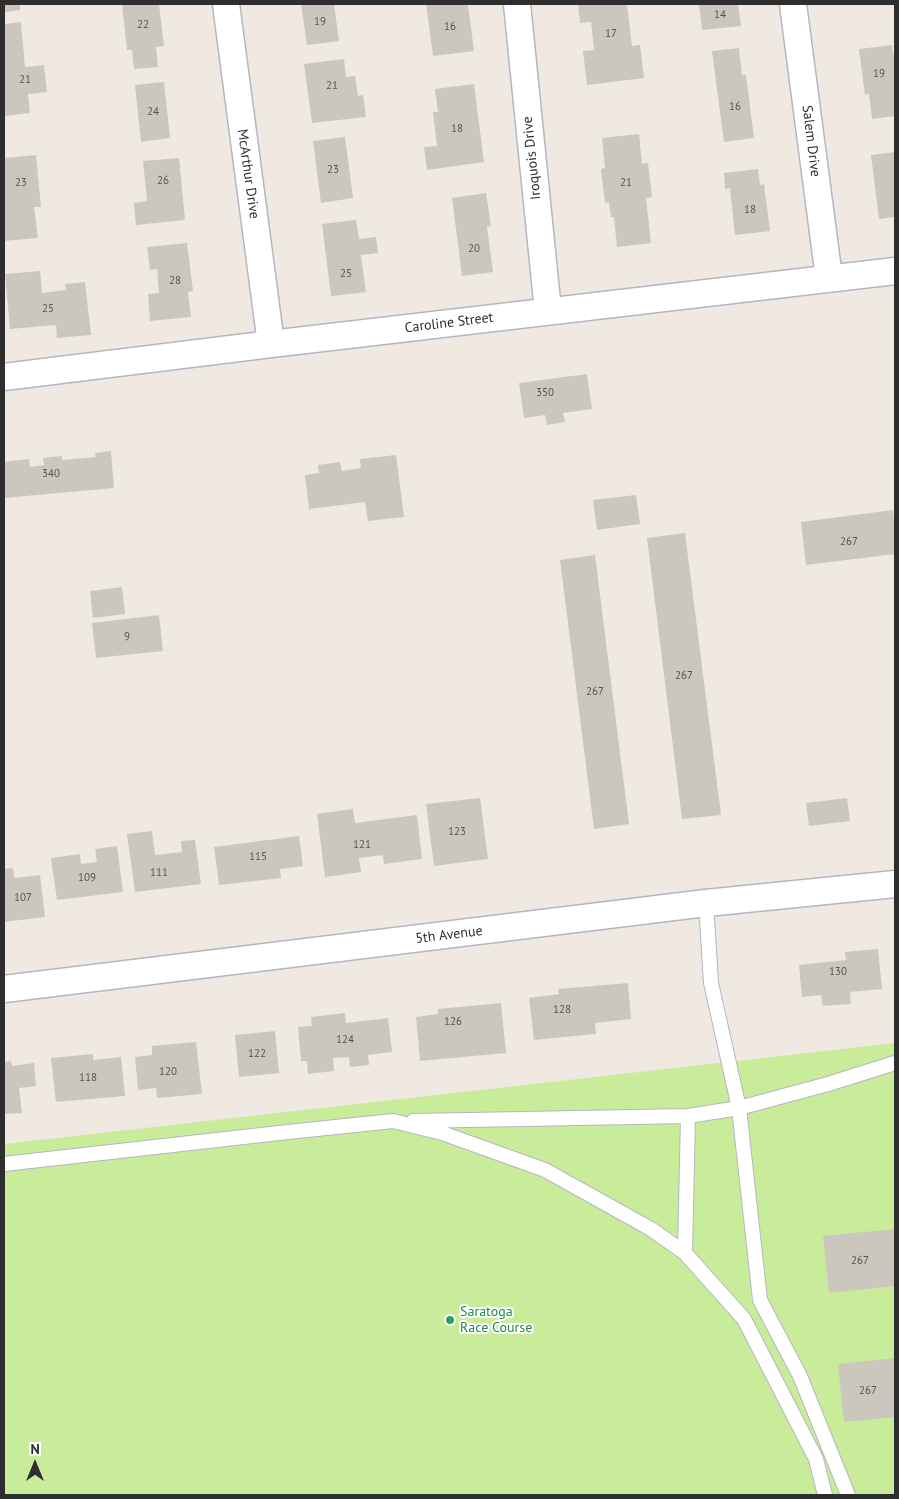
<!DOCTYPE html>
<html>
<head>
<meta charset="utf-8">
<style>
	body { margin:0 }
	#map { position:relative; width:899px; height:1499px; overflow:hidden; background:#efe9e1; font-family:"PT Sans",sans-serif }
	canvas { display:block }
	.frame { position:absolute; inset:0; border:5px solid #2e2e2e; pointer-events:none }
	.north { position:absolute; left:10px; top:1439px; width:50px; height:50px; -webkit-text-stroke:4px #fff; paint-order:stroke; rotate:0deg; font-size:14px; font-weight:700; line-height:20px; text-align:center; color:#2e2e2e }
	.north::after { content:''; display:block; margin:auto; width:18px; height:22px; background:#2e2e2e; clip-path:polygon(50% 0,100% 100%,50% 72%,0 100%) }
</style>
</head>
<body>
<div id="map">
<canvas width="899" height="1499"></canvas>
<div class="frame"></div>
<div class="north">N</div>
</div>
<script>
const g = document.querySelector('canvas').getContext('2d');
g.lineJoin = 'round';
function fill(path, color) {
  g.fillStyle = color;
  g.fill(path, 'evenodd');
}
function poly(rows) {
  const path = new Path2D();
  for (const r of rows) {
    path.moveTo(r[0], r[1]);
    for (let i = 2; i < r.length; i += 2) path.lineTo(r[i], r[i + 1]);
  }
  return path;
}
function trace(path, color, width, dash) {
  g.strokeStyle = color;
  g.lineWidth = width;
  g.lineCap = dash ? 'butt' : 'round';
  g.setLineDash(dash || []);
  g.stroke(path);
}
function write(font, color, halo, rows, align = 'center') {
  g.font = font + ' "PT Sans",sans-serif';
  g.lineWidth = 4;
  g.setLineDash([]);
  g.textBaseline = 'middle';
  g.strokeStyle = halo;
  g.fillStyle = color;
  for (const [text, x, y, turn = 0] of rows) {
    g.save();
    g.translate(x, y);
    g.rotate((+turn || 0) * Math.PI / 180);
    g.textAlign = isNaN(turn) ? turn : align;
    if (halo) g.strokeText(text, 0, 0);
    g.fillText(text, 0, 0);
    g.restore();
  }
}
const pitch = poly([
	[895,1043,895,1495,4,1495,4,1144]
]);
const building = poly([
	[4,4,20,4,20,10,4,12],
	[122,4,159,4,164,46,156,47,158,67,134,69,132,50,127,50],
	[301,4,334,4,339,41,307,45],
	[426,4,468,4,474,51,433,56],
	[578,4,627,4,632,46,640,45,644,78,587,85,583,51,594,50,591,22,580,23],
	[699,4,738,4,741,26,702,30],
	[21,22,25,67,44,65,47,92,28,94,30,113,4,116,4,24],
	[892,45,893,54,895,54,895,116,872,119,869,94,865,95,859,49],
	[739,48,742,75,746,75,754,138,724,142,712,51],
	[344,59,346,77,355,76,358,96,363,95,366,117,312,123,304,64],
	[164,82,170,138,141,142,135,85],
	[474,84,484,162,427,170,424,147,437,146,433,112,438,112,435,89],
	[639,134,642,164,648,163,652,197,646,198,651,243,617,247,614,217,611,217,609,202,605,203,601,169,605,168,602,138],
	[345,137,353,198,321,203,313,141],
	[895,152,895,217,879,219,871,155],
	[36,155,41,207,34,207,38,238,4,241,4,158],
	[179,158,185,220,136,225,134,203,147,201,143,161],
	[758,169,760,185,764,184,770,231,735,235,730,188,725,189,724,173],
	[486,193,491,226,487,227,493,272,462,276,452,198],
	[356,220,359,239,376,237,378,253,361,255,366,292,331,296,322,224],
	[187,243,193,291,188,292,191,317,150,321,148,294,159,293,157,269,150,270,147,247],
	[40,271,42,293,66,290,65,284,85,282,91,335,57,338,56,325,10,329,5,274],
	[587,374,592,409,563,413,565,422,547,425,545,415,524,418,519,383],
	[111,451,114,488,4,498,4,462,29,459,30,467,44,465,43,458,62,456,62,460,96,457,95,453],
	[396,455,404,517,368,521,365,502,309,509,305,475,319,473,318,465,340,462,342,471,361,468,360,459],
	[636,495,640,524,597,530,593,500],
	[893,510,895,531,895,554,806,565,801,522],
	[685,533,721,815,682,819,647,538],
	[595,555,629,824,594,829,560,560],
	[122,587,125,614,93,618,90,591],
	[159,615,163,651,96,658,92,623],
	[480,798,488,859,434,866,426,804],
	[847,798,850,821,809,826,806,803],
	[353,809,355,823,417,815,422,859,384,864,383,855,359,858,361,872,325,877,317,814],
	[152,831,155,855,182,852,181,841,195,840,201,884,135,892,127,834],
	[299,836,303,866,280,869,281,878,219,885,214,847],
	[117,846,123,892,57,900,51,858,80,854,81,864,97,862,95,849],
	[13,868,14,878,40,875,45,917,4,922,4,869],
	[878,949,882,989,850,992,851,1004,823,1006,821,995,802,997,799,965,846,960,845,952],
	[628,983,631,1019,595,1023,596,1034,534,1040,529,998,559,994,558,989],
	[501,1003,506,1053,420,1061,416,1017,438,1014,438,1009],
	[345,1013,346,1023,388,1018,392,1052,368,1055,369,1065,350,1067,349,1057,333,1058,334,1071,308,1074,307,1061,301,1061,298,1027,312,1026,311,1017],
	[275,1031,279,1073,239,1077,235,1035],
	[196,1042,202,1094,157,1098,156,1088,138,1090,135,1057,152,1055,152,1046],
	[93,1054,93,1060,121,1057,125,1096,56,1102,51,1058],
	[11,1061,12,1066,34,1063,36,1086,19,1088,22,1113,4,1114,4,1062],
	[895,1229,895,1286,829,1293,823,1236],
	[895,1358,895,1417,844,1422,838,1364]
]);
const service = poly([
	[413,1121,688,1116,739,1108,711,983,706,903],
	[4,1164,288,1132,393,1121,442,1133,545,1170,651,1229,685,1253,744,1319,816,1459,825,1495],
	[685,1253,688,1116],
	[848,1495,800,1376,760,1300,739,1108,828,1084,895,1063]
]);
const minor = poly([
	[226,4,271,344],
	[517,4,548,311],
	[793,4,829,278],
	[4,377,271,344,895,271],
	[4,989,706,903,895,884]
]);
const markers = [
	[450,1320,5,"#2e9e5b"]
];
const numberNames = [
	["14",720,15],
	["19",320,22],
	["22",143,25],
	["16",450,27],
	["17",611,34],
	["19",879,74],
	["21",25,80],
	["21",332,86],
	["16",735,107],
	["24",153,112],
	["18",457,129],
	["23",333,170],
	["26",163,181],
	["23",21,183],
	["21",626,183],
	["18",750,210],
	["20",474,249],
	["25",346,274],
	["28",175,281],
	["25",48,309],
	["350",545,393],
	["340",51,474],
	["267",849,542],
	["9",127,637],
	["267",684,676],
	["267",595,692],
	["123",457,832],
	["121",362,845],
	["115",258,857],
	["111",159,873],
	["109",87,878],
	["107",23,898],
	["130",838,972],
	["128",562,1010],
	["126",453,1022],
	["124",345,1040],
	["122",257,1054],
	["120",168,1072],
	["118",88,1078],
	["267",860,1261],
	["267",868,1391]
];
const streetNames = [
	["Salem Drive",811,141,83],
	["Iroquois Drive",532,158,-96],
	["McArthur Drive",248,174,82],
	["Caroline Street",449,323,-7],
	["5th Avenue",449,935,-7]
];
const leisureNames = [
	["Saratoga",460,1312],
	["Race Course",460,1328]
];
fill(pitch, '#c9ec9a');
fill(building, '#cbc7bf');
trace(service, '#b4b7c1', 16);
trace(minor, '#b4b7c1', 29);
trace(service, '#fff', 14);
trace(minor, '#fff', 26);
for (const [x, y, r, color] of markers) {
  const dot = new Path2D();
  dot.arc(x, y, r, 0, 2 * Math.PI);
  g.fillStyle = color;
  g.fill(dot);
  trace(dot, '#fff', 2);
}
write('11px', '#555452', null, numberNames);
write('14px', '#2e2e2e', '#fff', streetNames);
write('14px', '#27864d', '#fff', leisureNames, 'left');
</script>
</body>
</html>
